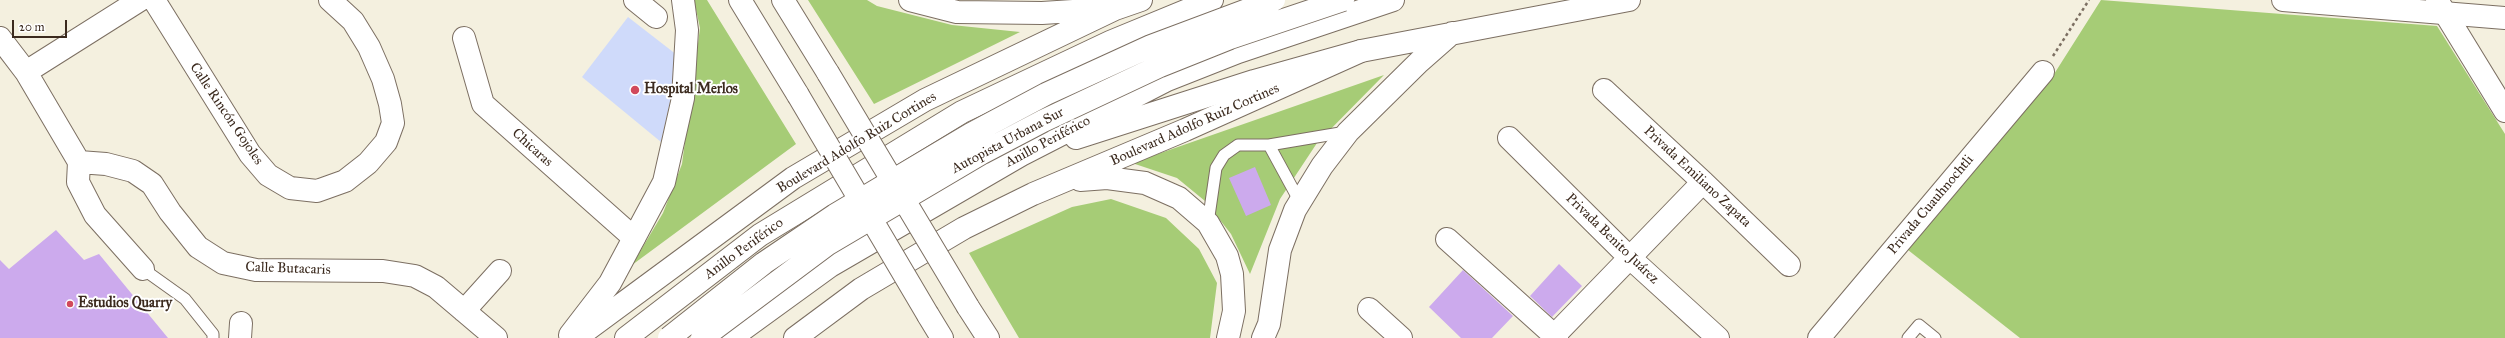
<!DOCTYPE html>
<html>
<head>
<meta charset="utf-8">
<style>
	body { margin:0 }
	#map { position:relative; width:2505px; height:338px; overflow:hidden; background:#f4f0df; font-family:"IM FELL Great Primer",serif }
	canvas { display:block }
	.scale { position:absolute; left:12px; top:20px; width:55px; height:18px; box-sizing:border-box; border:2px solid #3b2a1e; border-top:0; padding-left:5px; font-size:12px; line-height:14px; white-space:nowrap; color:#3b2a1e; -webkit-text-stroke:3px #fff; paint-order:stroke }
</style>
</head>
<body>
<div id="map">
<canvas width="2505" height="338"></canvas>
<div class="scale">20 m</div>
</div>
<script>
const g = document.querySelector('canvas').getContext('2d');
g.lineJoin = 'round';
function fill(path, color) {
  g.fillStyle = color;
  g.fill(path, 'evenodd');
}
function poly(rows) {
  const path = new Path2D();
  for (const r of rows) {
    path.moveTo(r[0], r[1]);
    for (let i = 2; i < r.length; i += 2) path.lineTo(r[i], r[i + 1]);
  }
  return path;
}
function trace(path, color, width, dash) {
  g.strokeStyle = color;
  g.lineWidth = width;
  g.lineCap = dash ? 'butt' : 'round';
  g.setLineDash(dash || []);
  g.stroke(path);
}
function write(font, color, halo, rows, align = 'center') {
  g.font = font + ' "IM FELL Great Primer",serif';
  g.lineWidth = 4;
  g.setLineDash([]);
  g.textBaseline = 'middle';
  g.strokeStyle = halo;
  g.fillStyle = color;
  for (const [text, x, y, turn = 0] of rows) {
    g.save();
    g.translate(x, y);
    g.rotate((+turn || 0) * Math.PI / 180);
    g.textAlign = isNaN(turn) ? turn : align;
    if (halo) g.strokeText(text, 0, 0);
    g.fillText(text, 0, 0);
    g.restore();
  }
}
const built = poly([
	[628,17,677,55,670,102,661,142,582,77]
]);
const green = poly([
	[694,0,707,0,796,144,632,265,663,213,682,164,700,28],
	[808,0,867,0,877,6,952,25,1020,32,874,104],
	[2101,0,2437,26,2505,134,2505,338,2020,338,1908,250,2049,82],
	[1384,75,1317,143,1280,199,1250,274,1231,234,1205,201,1177,178,1132,163],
	[1111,199,1166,218,1199,249,1217,283,1210,338,1019,338,969,253,1072,207]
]);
const building = poly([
	[1255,167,1271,205,1246,216,1229,178],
	[56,230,84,260,99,254,168,338,0,338,0,260,9,269],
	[1559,264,1582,286,1552,317,1530,296],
	[1463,270,1513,316,1492,338,1461,338,1429,307]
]);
const path = poly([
	[2053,56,2089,0]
]);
const lane = poly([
	[1269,145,1300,202],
	[1208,223,1216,168,1224,155,1238,145,1269,145,1346,132],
	[143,269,185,299,213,334,213,338],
	[1908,338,1919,325,1935,338]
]);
const street = poly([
	[154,0,250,154,268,175,290,188,317,191,345,181,368,163,386,142,393,123,390,104,383,79,369,47,353,21,330,0],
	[635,0,656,17],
	[2437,0,2505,111],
	[0,38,26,72,79,162],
	[464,38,483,104,634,238],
	[26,72,140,0],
	[1604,90,1703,182,1789,265],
	[1509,138,1629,257,1718,338],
	[79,162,106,164,133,171,152,184,170,212,198,247,223,263,256,270,383,271,415,276,436,287,496,338],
	[79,162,78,182,95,215,143,269],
	[1447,239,1557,338],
	[1369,309,1401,338],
	[464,311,500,271],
	[240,338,241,323],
	[1552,338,1703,182],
	[1819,338,2043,72]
]);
const secondary = poly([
	[740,0,798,95],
	[783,0,828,73],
	[910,0,957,12,1042,13,1104,9],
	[2283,0,2505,18],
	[1080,180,1107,178,1145,183,1179,198,1208,223,1227,256,1232,274,1234,311,1228,338],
	[968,307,988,338],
	[928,315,942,338],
	[570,335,610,283,664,182,683,98,687,30,683,0],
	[576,338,793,178,925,100,1115,9,1141,0],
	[795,338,861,289,964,228,1033,194,1185,130,1361,51,1629,0],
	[1263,338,1269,324,1280,250,1295,210,1322,166,1348,132,1419,62,1452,33]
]);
const highway = poly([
	[1076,138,1254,81,1361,51],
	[626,338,760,235,962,112,1110,42,1212,0],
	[731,338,830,266,1021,155,1167,80,1238,52,1393,0]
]);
const secondaryBridge = poly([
	[828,73,968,307],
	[798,95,928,315]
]);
const highwayBridge = poly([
	[669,338,764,263,835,215,971,134,1046,94,1151,46,1274,0],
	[702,338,828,244,982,153,1043,121,1160,66,1230,38,1343,0]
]);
const markers = [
	[635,90,5,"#d1495b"],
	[70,304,4,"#d1495b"]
];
const poiNames = [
	["Hospital Merlos",644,90],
	["Estudios Quarry",78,304]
];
const streetNames = [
	["Calle Rincón Gojoles",226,114,56],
	["Boulevard Adolfo Ruiz Cortines",1195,125,-24],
	["Autopista Urbana Sur",1008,141,-28],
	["Anillo Periférico",1048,142,-28],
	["Boulevard Adolfo Ruiz Cortines",857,143,-31],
	["Chicaras",532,148,42],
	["Privada Emiliano Zapata",1697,177,43],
	["Privada Cuauhnochtli",1931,205,-50],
	["Privada Benito Juárez",1612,239,44],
	["Anillo Periférico",744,249,-36],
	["Calle Butacaris",288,269,2]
];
fill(built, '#cfdafa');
fill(green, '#a6cc76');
fill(building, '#ccaaed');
trace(lane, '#7c6f62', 13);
trace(street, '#7c6f62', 24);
trace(secondary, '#7c6f62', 24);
trace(highway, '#7c6f62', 24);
trace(path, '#7c6f62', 2.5, [3, 3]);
trace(lane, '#fff', 11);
trace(street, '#fff', 22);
trace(secondary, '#fff', 22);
trace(highway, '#fff', 22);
trace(secondaryBridge, '#7c6f62', 24, []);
trace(highwayBridge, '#7c6f62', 24, []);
trace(secondaryBridge, '#fff', 22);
trace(highwayBridge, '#fff', 22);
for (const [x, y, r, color] of markers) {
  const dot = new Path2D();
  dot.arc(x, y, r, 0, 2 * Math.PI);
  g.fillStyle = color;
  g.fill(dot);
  trace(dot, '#fff', 1.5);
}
write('bold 14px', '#3b2a1e', '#fff', poiNames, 'left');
write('14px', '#3b2a1e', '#fff', streetNames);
</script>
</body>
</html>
